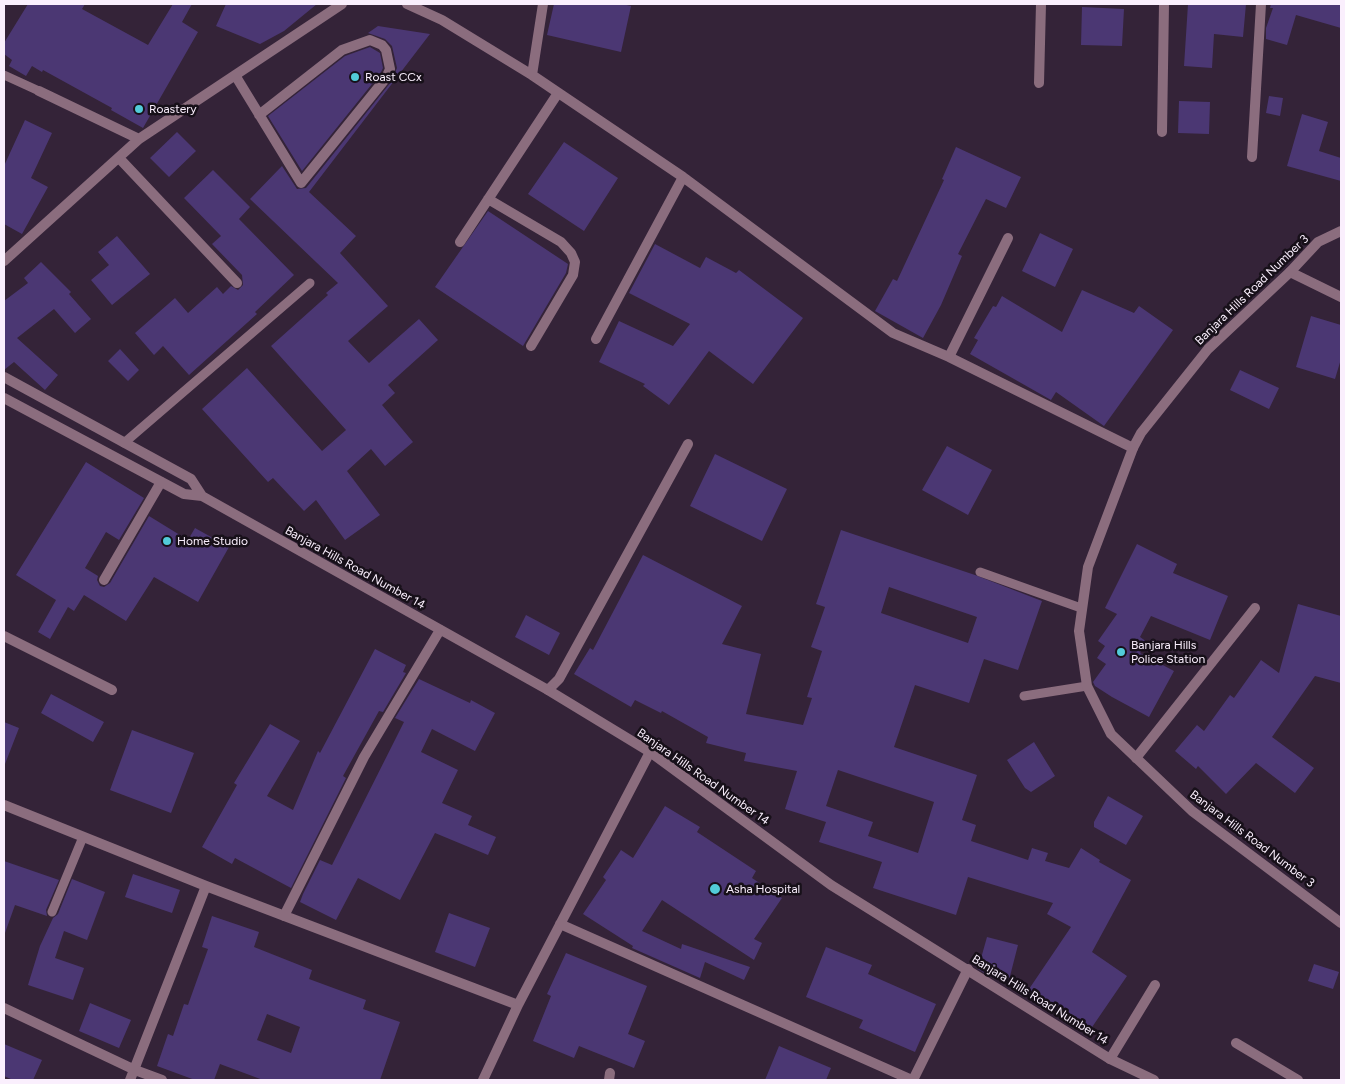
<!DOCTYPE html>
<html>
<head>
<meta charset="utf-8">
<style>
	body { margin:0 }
	#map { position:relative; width:1345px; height:1084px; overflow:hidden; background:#342338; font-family:Figtree,sans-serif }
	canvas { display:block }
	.frame { position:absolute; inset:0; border:5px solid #faeffd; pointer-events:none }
</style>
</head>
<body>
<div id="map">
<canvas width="1345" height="1084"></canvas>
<div class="frame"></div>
</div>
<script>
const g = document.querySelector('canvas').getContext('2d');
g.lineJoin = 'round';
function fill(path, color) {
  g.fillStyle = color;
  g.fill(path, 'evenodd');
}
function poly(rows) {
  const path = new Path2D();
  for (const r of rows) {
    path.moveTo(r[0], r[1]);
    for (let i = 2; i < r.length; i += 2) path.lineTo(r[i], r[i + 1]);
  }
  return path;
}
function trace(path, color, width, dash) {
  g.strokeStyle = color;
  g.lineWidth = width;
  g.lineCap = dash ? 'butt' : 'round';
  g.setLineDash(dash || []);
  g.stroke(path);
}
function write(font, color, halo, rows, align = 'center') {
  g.font = font + ' Figtree,sans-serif';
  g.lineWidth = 5;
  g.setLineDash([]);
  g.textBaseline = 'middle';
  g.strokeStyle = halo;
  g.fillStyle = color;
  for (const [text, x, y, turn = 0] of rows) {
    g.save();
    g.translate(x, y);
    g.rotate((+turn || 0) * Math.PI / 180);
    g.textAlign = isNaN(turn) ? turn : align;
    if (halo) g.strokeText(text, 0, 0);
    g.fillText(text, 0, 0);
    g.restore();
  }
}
const building = poly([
	[28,4,85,4,82,9,148,45,173,4,192,4,182,22,198,32,143,128,111,110,112,108,43,70,42,72,32,66,26,76,9,66,12,60,4,54,4,43],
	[226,4,317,4,284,31,260,44,216,26],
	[554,4,622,4,631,6,621,52,547,35],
	[1188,4,1246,4,1243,37,1214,34,1212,68,1184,66],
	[1271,4,1341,4,1341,28,1296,15,1287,45,1266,39,1266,28,1273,8,1270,8],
	[1082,7,1124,9,1122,46,1081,45],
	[378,26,430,34,309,192,356,236,340,253,388,306,348,341,369,363,419,319,438,340,388,385,395,393,382,405,413,442,385,466,371,449,347,471,380,515,345,540,316,500,304,511,273,478,268,482,202,409,247,368,322,451,346,430,271,346,328,295,326,293,338,283,250,199,282,166,297,189,306,188,391,82,397,68,392,46,385,39,368,33],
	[370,47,380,53,383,68,380,74,302,171,268,116,345,56],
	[1269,96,1283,98,1280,116,1266,113],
	[1179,101,1210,102,1209,134,1178,133],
	[1302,114,1328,122,1319,151,1341,158,1341,181,1287,166],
	[25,120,52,133,31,178,48,187,22,234,4,224,4,166],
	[177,132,196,151,169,177,150,158],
	[564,142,618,178,584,231,528,194],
	[956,147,1021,177,1006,208,986,199,958,254,962,256,941,305,923,338,875,311,893,279,897,281,944,180,942,179],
	[213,170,250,207,239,219,294,275,255,312,257,314,189,375,163,346,154,355,135,333,175,298,188,313,217,287,223,294,231,286,238,290,243,285,242,275,212,244,221,236,184,198],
	[488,211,568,264,566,273,523,346,435,287],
	[1040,233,1073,249,1055,287,1022,271],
	[117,236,150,274,112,305,91,280,109,265,98,252],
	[655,244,700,268,706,257,736,273,739,270,803,318,753,384,709,351,669,405,643,386,645,384,599,362,619,321,673,346,690,324,629,293],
	[41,262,71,292,69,294,91,319,75,333,54,309,17,338,58,375,45,390,14,362,4,370,4,301,28,283,24,278],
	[1082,290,1134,313,1139,306,1173,330,1104,426,1056,392,1051,400,970,354,978,340,974,338,993,306,996,307,1002,296,1062,332],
	[1311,316,1341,325,1341,359,1335,379,1296,367],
	[120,349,139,370,128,381,108,361],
	[1240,370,1279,388,1269,409,1230,390],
	[947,446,992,470,968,515,922,490],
	[715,454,787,489,762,541,690,506],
	[86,462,144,498,119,540,106,532,85,568,98,576,97,580,100,586,104,587,110,583,149,516,188,540,195,528,229,547,198,602,154,577,126,621,84,595,74,611,68,607,50,639,38,632,56,600,16,575],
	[841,530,975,575,1042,601,1018,670,984,659,969,703,915,685,894,747,977,775,962,820,976,825,971,841,1028,860,1032,848,1048,853,1045,861,1069,868,1081,848,1100,860,1099,862,1131,880,1092,952,1127,976,1088,1033,1027,992,1071,927,1047,914,1053,903,968,877,956,915,873,888,882,862,819,842,826,822,785,809,797,771,744,761,746,753,706,743,708,737,662,711,661,713,635,700,631,707,574,674,590,648,593,650,643,555,742,606,722,644,761,654,746,714,803,725,812,698,807,697,822,651,811,647,825,607,816,604],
	[889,587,977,617,968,643,881,613],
	[838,770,934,802,918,853,868,836,873,822,826,806],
	[1137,544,1177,564,1173,573,1228,596,1210,640,1151,616,1140,637,1147,642,1140,653,1174,671,1149,717,1112,697,1095,686,1093,682,1106,664,1097,658,1105,646,1098,641,1117,614,1105,608],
	[1298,604,1341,616,1341,683,1315,676,1272,737,1314,768,1295,793,1256,763,1226,794,1198,766,1196,769,1175,751,1197,725,1204,731,1230,695,1234,698,1261,660,1279,673],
	[526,615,560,633,549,655,515,637],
	[375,649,406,665,403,672,406,673,383,712,379,711,343,776,346,778,291,888,235,858,232,864,202,847,237,785,234,783,270,724,300,741,267,796,293,810,318,751,320,753],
	[419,679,470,703,471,700,495,713,475,751,432,729,421,752,458,770,442,803,472,816,468,825,496,837,488,855,435,833,400,900,358,878,336,920,300,902,303,894,320,860,332,865,404,722,395,718],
	[51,694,104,722,93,742,41,713],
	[4,722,19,728,5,764,4,764],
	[132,730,194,753,171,813,110,790],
	[1034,742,1055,776,1031,792,1025,788,1007,760],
	[1108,796,1143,816,1126,845,1094,827,1094,822],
	[665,806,700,827,697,832,756,871,752,878,782,898,754,939,762,943,754,960,662,900,642,931,681,949,682,944,750,967,744,980,705,962,700,978,632,948,633,946,583,914,606,880,603,877,621,850,633,858],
	[4,861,59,880,46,910,47,916,15,905,5,933],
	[133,874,180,890,172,913,125,897],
	[72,879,105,892,87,940,64,931,55,958,84,968,73,1000,28,985,40,946,53,918,58,914],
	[449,913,490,928,475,967,435,952],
	[212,916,259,932,254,947,312,970,309,979,366,1000,363,1009,400,1022,380,1080,263,1080,220,1064,214,1080,195,1080,157,1066,168,1034,173,1036,184,1004,188,1005,208,949,202,947],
	[267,1014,300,1027,291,1053,257,1040],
	[987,937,1018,945,1009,980,986,974,978,969],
	[826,947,872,965,868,974,936,1004,915,1052,859,1028,863,1020,806,997],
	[566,953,647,986,628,1034,645,1041,634,1068,579,1046,574,1058,533,1041,551,996,547,994],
	[1314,964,1339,972,1333,989,1308,981],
	[90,1003,131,1020,119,1048,79,1031],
	[4,1044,42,1060,33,1080,13,1080,4,1076],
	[779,1046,831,1068,826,1080,765,1080]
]);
const service = poly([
	[4,75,39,91],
	[124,443,310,283],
	[980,572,1081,608],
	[1024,696,1087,686],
	[52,912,83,837]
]);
const minor = poly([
	[407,4,442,20,532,75,683,177,893,333,949,357,1133,448],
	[235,75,301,183,386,78,390,69,386,50,382,45,370,40,342,50,259,115],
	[532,75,543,4],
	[1039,83,1041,4],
	[39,91,139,139],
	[1162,132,1164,4],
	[1252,157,1261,4],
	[119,158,237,283],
	[488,199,561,242,571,253,575,262,573,275,531,346],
	[460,242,558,93],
	[4,261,139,139,342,4],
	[1290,272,1341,297],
	[596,339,683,177],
	[949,357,1008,238],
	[104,580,161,482],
	[4,636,112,690],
	[548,690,559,679,688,444],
	[1136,758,1255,608],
	[4,805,206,886,518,1005],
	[284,916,364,757,440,630],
	[560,924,912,1080],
	[4,1008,135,1070,162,1080],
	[1236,1043,1298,1080],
	[1110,1059,1155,985],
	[130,1080,206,886],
	[483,1080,518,1005,650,752],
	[609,1080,610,1073],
	[913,1080,968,969]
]);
const tertiary = poly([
	[1341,231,1318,242,1290,272,1208,349,1141,433,1133,448,1088,567,1079,631,1087,686,1111,734,1192,811,1341,923],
	[4,377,191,479,202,496],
	[4,398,184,494,202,496,548,690,650,752,831,885,1110,1059,1154,1080]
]);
const markers = [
	[355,77,5,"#52cbd9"],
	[139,109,5,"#52cbd9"],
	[167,541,5,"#52cbd9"],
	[1121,652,5,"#52cbd9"],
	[715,889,6,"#52cbd9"]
];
const poiNames = [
	["Roast CCx",365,77],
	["Roastery",149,109],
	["Home Studio",177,541],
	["Banjara Hills",1131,645],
	["Police Station",1131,659],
	["Asha Hospital",726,889]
];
const streetNames = [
	["Banjara Hills Road Number 3",1252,290,-44],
	["Banjara Hills Road Number 14",355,568,29],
	["Banjara Hills Road Number 14",703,777,35],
	["Banjara Hills Road Number 3",1252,839,37],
	["Banjara Hills Road Number 14",1040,1000,32]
];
fill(building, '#4b3773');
trace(service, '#8b6d7e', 9);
trace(minor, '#8b6d7e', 10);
trace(tertiary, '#8b6d7e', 10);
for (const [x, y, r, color] of markers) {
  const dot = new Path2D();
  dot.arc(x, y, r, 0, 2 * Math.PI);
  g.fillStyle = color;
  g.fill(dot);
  trace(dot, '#171019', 2);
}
write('12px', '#faeffd', '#171019', poiNames, 'left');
write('12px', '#faeffd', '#171019', streetNames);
</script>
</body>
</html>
